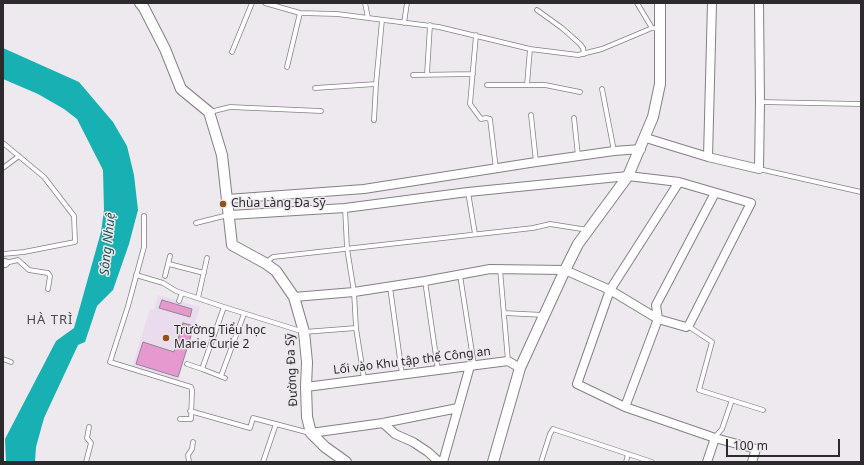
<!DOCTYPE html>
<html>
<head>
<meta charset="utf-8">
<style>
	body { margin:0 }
	#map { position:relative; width:864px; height:465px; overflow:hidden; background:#ede9ee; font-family:"Noto Sans",sans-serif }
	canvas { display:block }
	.frame { position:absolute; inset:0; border:4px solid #2c2a2c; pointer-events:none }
	.scale { position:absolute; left:726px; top:439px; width:114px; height:18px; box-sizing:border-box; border:2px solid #2c2a2c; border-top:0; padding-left:5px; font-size:12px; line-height:14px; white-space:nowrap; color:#2c2a2c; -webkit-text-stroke:3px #ede9ee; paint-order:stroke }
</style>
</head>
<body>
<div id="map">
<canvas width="864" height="465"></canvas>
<div class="frame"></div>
<div class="scale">100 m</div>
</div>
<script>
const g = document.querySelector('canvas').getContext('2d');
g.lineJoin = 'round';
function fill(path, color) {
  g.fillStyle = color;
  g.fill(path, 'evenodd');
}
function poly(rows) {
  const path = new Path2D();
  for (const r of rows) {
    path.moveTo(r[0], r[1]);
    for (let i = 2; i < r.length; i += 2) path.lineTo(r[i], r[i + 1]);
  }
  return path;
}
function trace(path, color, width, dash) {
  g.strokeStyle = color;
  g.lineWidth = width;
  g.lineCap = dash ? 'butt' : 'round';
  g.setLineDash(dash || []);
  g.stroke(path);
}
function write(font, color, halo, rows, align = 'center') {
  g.font = font + ' "Noto Sans",sans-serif';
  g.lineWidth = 3;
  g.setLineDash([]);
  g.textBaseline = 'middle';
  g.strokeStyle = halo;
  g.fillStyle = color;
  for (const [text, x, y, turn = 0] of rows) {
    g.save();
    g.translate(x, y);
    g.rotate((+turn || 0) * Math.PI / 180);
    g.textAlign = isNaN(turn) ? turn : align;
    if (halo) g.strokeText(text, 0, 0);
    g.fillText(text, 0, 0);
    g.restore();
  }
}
const education = poly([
	[158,295,200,307,178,381,132,367,150,309,154,310]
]);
const water = poly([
	[3,48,79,82,113,122,127,146,134,175,138,210,129,244,113,290,97,306,85,342,78,345,44,418,36,447,35,462,6,462,5,439,56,341,74,328,101,232,104,210,103,170,77,119,64,109,38,94,3,79]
]);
const building = poly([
	[162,300,192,309,190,317,159,308,162,300],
	[183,323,194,326,178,377,136,364,143,342,174,352,183,323]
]);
const service = poly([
	[265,3,300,13,337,14,439,27,530,49,578,55,602,49,652,28,659,29],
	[365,3,368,18],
	[637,3,652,28],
	[537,10,562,28,580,44,583,48,584,54],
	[404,23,407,3],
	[476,35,470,104,481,119,486,118,490,119,496,169],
	[530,49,527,85,545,85,580,92],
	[232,52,252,3],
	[287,67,300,13],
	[427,74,430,25],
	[413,75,473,74],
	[487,85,527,85],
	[315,88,376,84,382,20],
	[602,89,614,151],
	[760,102,861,104],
	[210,112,230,107,321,111],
	[531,115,536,162],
	[574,118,578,156],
	[374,120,376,84],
	[3,143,44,177,74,216,75,242,24,252,3,254],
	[3,168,19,156],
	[759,169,861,192],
	[468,192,475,234],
	[345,208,347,248,354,292,356,328,364,379],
	[144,216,144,247,128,306,110,362,191,387,192,390,191,419,180,419],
	[196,223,228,215],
	[4,261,5,263,18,260,29,270,48,273,50,276,48,289],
	[265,263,273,257,533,228,550,224,588,230],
	[169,264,204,273],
	[500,269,508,361],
	[136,275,163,283,176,291,224,307,304,332,356,328],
	[460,275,474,365],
	[165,276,170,256],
	[425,281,438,370],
	[390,287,402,374],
	[198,298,207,258],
	[179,301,182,293],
	[504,313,544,315],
	[688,326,712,342,699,390,763,410],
	[3,359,11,362],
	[187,364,202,369,224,307],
	[202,369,225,378],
	[221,376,244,314],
	[190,411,250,428,253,418,310,433],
	[715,437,722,429,732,400],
	[86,462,91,443,87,438,89,427],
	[189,462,188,455,192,449,193,442],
	[263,462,276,424],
	[541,462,550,434,553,429,652,462],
	[626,462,628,454]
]);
const minor = poly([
	[646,138,708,157,759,169,760,102,759,3],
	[708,157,712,3],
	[679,182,610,290,577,384,625,407,715,438,756,449,752,462],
	[227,199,364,189,536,162,614,151,641,149],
	[230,215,345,208,468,192,628,176,679,182,751,203,689,325,686,327,658,319,610,290,565,270,490,269,425,281,354,292,294,297],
	[3,263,5,263],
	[306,387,508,361,520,368],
	[625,407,658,319,656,305,715,193],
	[383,423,395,434,413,442,428,452,439,462],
	[311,433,383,423,458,408],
	[443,462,470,366],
	[707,462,715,438]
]);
const tertiary = poly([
	[140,3,144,8,165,49,181,89,209,112,222,155,232,245,265,263,276,271,294,297,304,332,307,362,306,387,307,417,311,433,325,447,346,462],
	[493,462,520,368,565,270,578,244,628,176,653,117,660,84,660,3]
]);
const markers = [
	[223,204,4,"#92531a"],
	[166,338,4,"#92531a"]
];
const poiNames = [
	["Chùa Làng Đa Sỹ",231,204],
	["Trường Tiểu học",174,331],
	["Marie Curie 2",174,345]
];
const streetNames = [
	["Lối vào Khu tập thể Công an",412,361,-7],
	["Đường Đa Sỹ",292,370,-93]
];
const waterNames = [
	["Sông Nhuệ",108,244,-84]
];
const neighbourhoodNames = [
	["HÀ TRÌ",50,320]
];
fill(education, '#eadbee');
fill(water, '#18b1b3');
fill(building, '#e699cf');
trace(building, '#8e888c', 1);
trace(service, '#848085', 5.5);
trace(minor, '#848085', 10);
trace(tertiary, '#848085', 12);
trace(service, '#fff', 4);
trace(minor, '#fff', 8);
trace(tertiary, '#fff', 10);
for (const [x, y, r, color] of markers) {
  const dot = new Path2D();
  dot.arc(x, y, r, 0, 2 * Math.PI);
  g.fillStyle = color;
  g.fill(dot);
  trace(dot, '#ede9ee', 1.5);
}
write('12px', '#2c2a2c', '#ede9ee', poiNames, 'left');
write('12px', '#2c2a2c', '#ede9ee', streetNames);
write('italic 13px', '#185152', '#ede9ee', waterNames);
g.letterSpacing = '1px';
write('13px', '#4c484d', '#ede9ee', neighbourhoodNames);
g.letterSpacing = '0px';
</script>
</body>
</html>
